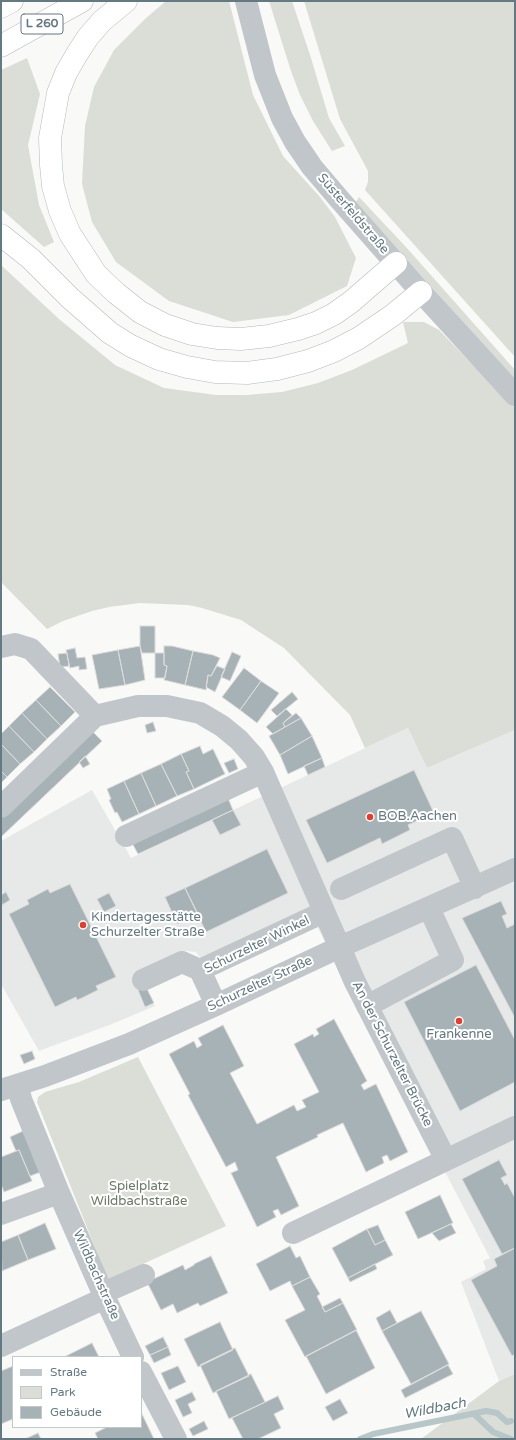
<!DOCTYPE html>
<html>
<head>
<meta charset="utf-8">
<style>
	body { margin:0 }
	#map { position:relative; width:516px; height:1440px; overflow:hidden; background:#f9f9f7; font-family:"Varela Round",sans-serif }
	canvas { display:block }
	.frame { position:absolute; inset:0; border:2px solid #647981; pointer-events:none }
	.legend { position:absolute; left:12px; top:1356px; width:130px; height:72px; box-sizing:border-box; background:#fff; border:1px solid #c1c9cd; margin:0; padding:5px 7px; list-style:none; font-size:12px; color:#647981 }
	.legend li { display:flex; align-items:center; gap:8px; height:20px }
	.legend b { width:20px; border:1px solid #c1c9cd }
</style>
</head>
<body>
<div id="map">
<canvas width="516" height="1440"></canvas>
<div class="frame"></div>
<ul class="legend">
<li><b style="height:5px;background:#c0c6c9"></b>Straße</li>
<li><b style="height:11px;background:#daded6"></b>Park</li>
<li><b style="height:11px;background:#a7b2b6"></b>Gebäude</li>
</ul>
</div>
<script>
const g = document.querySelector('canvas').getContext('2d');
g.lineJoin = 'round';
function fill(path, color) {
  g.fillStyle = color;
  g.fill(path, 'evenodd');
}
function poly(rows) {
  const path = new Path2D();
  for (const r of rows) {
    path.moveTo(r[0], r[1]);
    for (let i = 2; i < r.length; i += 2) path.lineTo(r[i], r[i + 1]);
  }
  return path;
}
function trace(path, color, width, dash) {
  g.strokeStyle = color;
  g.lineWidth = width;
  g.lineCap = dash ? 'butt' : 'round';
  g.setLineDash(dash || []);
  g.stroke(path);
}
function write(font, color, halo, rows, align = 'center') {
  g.font = font + ' "Varela Round",sans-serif';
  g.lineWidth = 4;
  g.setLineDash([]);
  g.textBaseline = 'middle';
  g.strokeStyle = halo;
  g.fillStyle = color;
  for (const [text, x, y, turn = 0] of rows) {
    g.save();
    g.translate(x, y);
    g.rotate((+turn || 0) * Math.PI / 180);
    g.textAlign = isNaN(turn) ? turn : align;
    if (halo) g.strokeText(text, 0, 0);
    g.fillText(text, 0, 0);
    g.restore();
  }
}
const built = poly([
	[408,728,427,768,515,730,515,1374,499,1381,461,1282,486,1269,483,1261,490,1258,308,909,201,959,196,952,187,951,140,973,155,1006,112,1024,39,1051,1,984,1,841,92,790,131,858]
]);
const green = poly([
	[166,1,229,1,253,95,283,156,320,197,335,217,356,258,347,286,289,315,233,322,169,301,116,262,92,222,82,184,85,126,94,87,114,50,146,18],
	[269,1,292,1,311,58,329,118,345,146,332,151,313,121,300,95,291,71],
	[304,1,515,1,515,357,365,190,368,182,368,171,340,119],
	[27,58,40,94,28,145,39,205,54,242,44,247,1,209,1,70],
	[359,197,406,247,515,370,515,381,356,202],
	[1,265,59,319,115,365,164,388,216,395,246,395,282,392,318,383,352,370,408,343,403,322,424,322,439,330,515,408,515,730,427,768,408,728,365,748,350,715,284,648,241,620,202,608,188,605,140,603,109,607,92,611,63,621,47,629,1,582],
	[138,1057,226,1226,108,1280,37,1102,38,1097,45,1092,79,1082],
	[515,1374,515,1439,421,1439,499,1381]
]);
const stream = poly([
	[474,1414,493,1432,511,1439],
	[360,1439,373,1434,486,1411,497,1413,507,1422,511,1421]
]);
const building = poly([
	[140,626,155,626,155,653,142,653,140,646,140,626],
	[140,646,145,680,125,685,118,650,140,646],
	[164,646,172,646,193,651,185,685,164,680,167,666,164,665,164,646],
	[75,648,77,658,85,657,87,669,79,670,79,666,70,668,66,650,75,648],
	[118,650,125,685,99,689,92,655,118,650],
	[193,651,213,655,220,658,211,676,208,675,206,690,185,685,193,651],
	[232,652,241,656,230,681,221,677,232,652],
	[67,653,69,666,60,667,58,654,67,653],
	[155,653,164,653,164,665,167,666,165,678,155,678,155,653],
	[217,666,225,669,215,692,206,687,208,675,211,676,217,666],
	[244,668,261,681,240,710,222,697,244,668],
	[261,681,279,693,257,723,240,710,261,681],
	[50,687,75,712,61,726,36,700,50,687],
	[292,692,298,699,277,716,271,710,292,692],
	[36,700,61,726,47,739,22,713,36,700],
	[286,709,292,715,283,723,285,727,273,734,266,727,286,709],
	[22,713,47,739,34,752,9,726,22,713],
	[296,713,301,718,285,727,283,723,296,713],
	[301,718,312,736,280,755,269,736,301,718],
	[153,722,156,731,147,733,145,725,153,722],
	[9,726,34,752,20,764,1,744,1,734,9,726],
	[91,730,102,741,1,837,1,818,91,730],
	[312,736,322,758,288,774,280,755,312,736],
	[1,744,20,764,7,777,1,771,1,744],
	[200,746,203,754,213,749,225,774,194,789,186,772,189,771,181,754,200,746],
	[181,754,189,771,186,772,194,789,177,796,161,764,181,754],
	[85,756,90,764,83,768,79,762,85,756],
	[322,758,325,767,308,775,304,766,322,758],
	[234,759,238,769,229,773,224,763,234,759],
	[161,764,177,796,156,806,141,773,161,764],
	[414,770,434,813,408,825,410,830,382,844,380,838,327,863,306,820,414,770],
	[1,771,7,777,1,783,1,771],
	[141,773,156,806,139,814,124,781,141,773],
	[124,781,139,814,122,822,117,812,115,813,109,800,111,799,107,789,124,781],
	[227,796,233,810,138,854,131,841,227,796],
	[233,810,241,825,220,835,212,820,233,810],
	[267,849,288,893,206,932,185,888,267,849],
	[70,884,116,977,96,986,98,990,82,998,77,1000,76,997,55,1007,9,914,29,904,27,900,48,889,50,893,70,884],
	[185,888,198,914,177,924,165,897,185,888],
	[6,892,10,900,2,905,1,895,6,892],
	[109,893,116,906,104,912,97,899,109,893],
	[501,901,507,914,502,916,507,928,515,924,515,1018,462,918,501,901],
	[476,965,515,1040,515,1082,460,1111,404,1002,476,965],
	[146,987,154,1003,145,1007,138,990,146,987],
	[334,1019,367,1081,361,1085,364,1090,376,1084,408,1152,390,1161,387,1155,382,1157,384,1163,366,1172,343,1123,317,1135,318,1137,276,1157,299,1206,281,1215,278,1209,273,1211,276,1217,257,1227,231,1173,238,1170,235,1162,226,1167,188,1095,190,1094,169,1054,194,1041,197,1048,202,1045,198,1038,223,1025,244,1066,230,1073,257,1124,294,1105,297,1111,306,1107,302,1100,319,1092,294,1044,313,1034,314,1037,319,1034,316,1029,334,1019],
	[32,1051,35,1059,24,1064,20,1055,32,1051],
	[23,1131,41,1172,30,1176,19,1150,16,1151,10,1137,23,1131],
	[19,1150,32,1181,4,1192,1,1184,1,1157,19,1150],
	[499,1160,507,1175,501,1178,505,1185,507,1183,515,1198,515,1248,502,1254,462,1179,499,1160],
	[440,1195,453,1223,418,1239,405,1212,440,1195],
	[45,1223,56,1249,28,1260,18,1235,45,1223],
	[451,1224,456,1233,439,1241,432,1233,451,1224],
	[378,1225,385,1240,375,1245,367,1229,378,1225],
	[367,1229,375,1245,385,1240,393,1255,348,1278,332,1248,367,1229],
	[18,1235,28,1260,2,1271,1,1242,18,1235],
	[290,1246,296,1258,300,1256,310,1277,292,1286,290,1281,270,1291,256,1264,290,1246],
	[515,1248,515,1354,512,1356,471,1280,497,1266,494,1259,515,1248],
	[211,1256,228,1293,200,1306,198,1303,177,1313,173,1304,161,1310,147,1282,183,1265,185,1270,194,1265,194,1264,211,1256],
	[375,1264,377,1269,350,1282,348,1278,375,1264],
	[310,1277,320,1294,317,1296,325,1312,343,1303,357,1330,305,1357,285,1320,305,1310,292,1286,310,1277],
	[340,1298,343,1303,325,1312,322,1307,340,1298],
	[390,1310,397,1323,382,1331,376,1318,390,1310],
	[421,1311,449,1364,411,1384,382,1331,421,1311],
	[220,1322,233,1350,198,1367,184,1339,220,1322],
	[356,1330,375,1368,326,1394,306,1356,356,1330],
	[163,1337,168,1347,150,1355,145,1346,163,1337],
	[92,1343,99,1357,64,1357,92,1343],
	[168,1347,171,1355,154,1363,150,1355,168,1347],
	[235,1348,249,1376,213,1393,200,1365,235,1348],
	[448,1365,453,1374,405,1398,401,1390,448,1365],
	[13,1366,13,1419,1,1424,1,1371,13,1366],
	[178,1366,186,1382,169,1390,161,1373,178,1366],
	[251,1374,265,1402,229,1419,216,1391,251,1374],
	[192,1392,196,1400,188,1404,192,1413,183,1417,175,1400,192,1392],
	[278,1396,284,1409,274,1414,281,1428,258,1439,243,1439,232,1418,278,1396],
	[340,1399,348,1413,333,1421,325,1407,340,1399],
	[141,1412,154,1439,98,1439,95,1433,107,1427,141,1427,141,1412],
	[204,1421,208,1429,193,1436,189,1429,204,1421],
	[38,1433,41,1439,25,1439,38,1433]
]);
const minor = poly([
	[246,1,265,75,282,118,295,142,312,167,340,200,421,292,515,395],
	[1,647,15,644,31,649,95,716,138,706,167,706,200,713,222,726,239,740,254,757,263,772,355,982,446,1160,293,1233],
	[1,807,95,716],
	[126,836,263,772],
	[341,889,452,838,475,888],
	[143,980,182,962,200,970],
	[216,1005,200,970,324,912],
	[367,1006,453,960,429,908],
	[18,1086,21,1099,59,1193,105,1298,133,1357],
	[1,1090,45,1076,129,1044,216,1005,340,947,515,869],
	[446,1160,515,1127],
	[1,1214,59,1193],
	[103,1293,144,1275],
	[1,1346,105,1298],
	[141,1372,176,1439]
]);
const highway = poly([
	[126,1,102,21,88,37,77,54,66,73,58,93,50,138,51,165,53,186,60,211,70,234,96,274,116,293,140,312,165,325,192,334,217,338,241,339,269,336,298,329,316,323,334,314,351,302,396,263],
	[1,7,12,1],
	[1,46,82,1],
	[1,235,31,259,70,298,110,333,131,346,159,359,187,367,215,372,247,373,277,369,308,361,334,351,359,338,393,315,421,292]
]);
const markers = [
	[370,817,4,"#e23e2e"],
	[83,925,4,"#e23e2e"],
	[459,1021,4,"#e23e2e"]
];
const shields = [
	[42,24,42]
];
const shieldNames = [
	["L 260",42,24]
];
const streetNames = [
	["Süsterfeldstraße",353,214,49],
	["Schurzelter Winkel",257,945,-26],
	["Schurzelter Straße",260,984,-25],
	["An der Schurzelter Brücke",392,1054,63],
	["Wildbachstraße",96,1275,66]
];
const poiNames = [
	["BOB.Aachen",378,817],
	["Kindertagesstätte",91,918],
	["Schurzelter Straße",91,933],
	["Frankenne",459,1035,"center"]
];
const parkNames = [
	["Spielplatz",139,1187],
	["Wildbachstraße",139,1202]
];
const waterNames = [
	["Wildbach",435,1409,-11]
];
fill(built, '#e7e9e8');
fill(green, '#daded6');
trace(stream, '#b7c6c8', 6);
fill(building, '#a7b2b6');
trace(building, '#dbdbd9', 1);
trace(highway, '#b3b9bc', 23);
trace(minor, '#c0c6c9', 22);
trace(highway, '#fff', 22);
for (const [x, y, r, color] of markers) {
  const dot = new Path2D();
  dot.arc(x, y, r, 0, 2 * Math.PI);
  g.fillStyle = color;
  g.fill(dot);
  trace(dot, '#fff', 1.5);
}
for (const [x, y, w] of shields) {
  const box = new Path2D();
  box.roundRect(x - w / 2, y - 10, w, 20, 3);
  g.fillStyle = '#fff';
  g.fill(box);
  trace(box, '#647981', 1);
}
write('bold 12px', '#647981', null, shieldNames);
write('13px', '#647981', '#fff', streetNames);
write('13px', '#647981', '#fff', poiNames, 'left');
write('13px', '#6a7a63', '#fff', parkNames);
write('italic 14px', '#5f787c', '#fff', waterNames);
</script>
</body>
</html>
